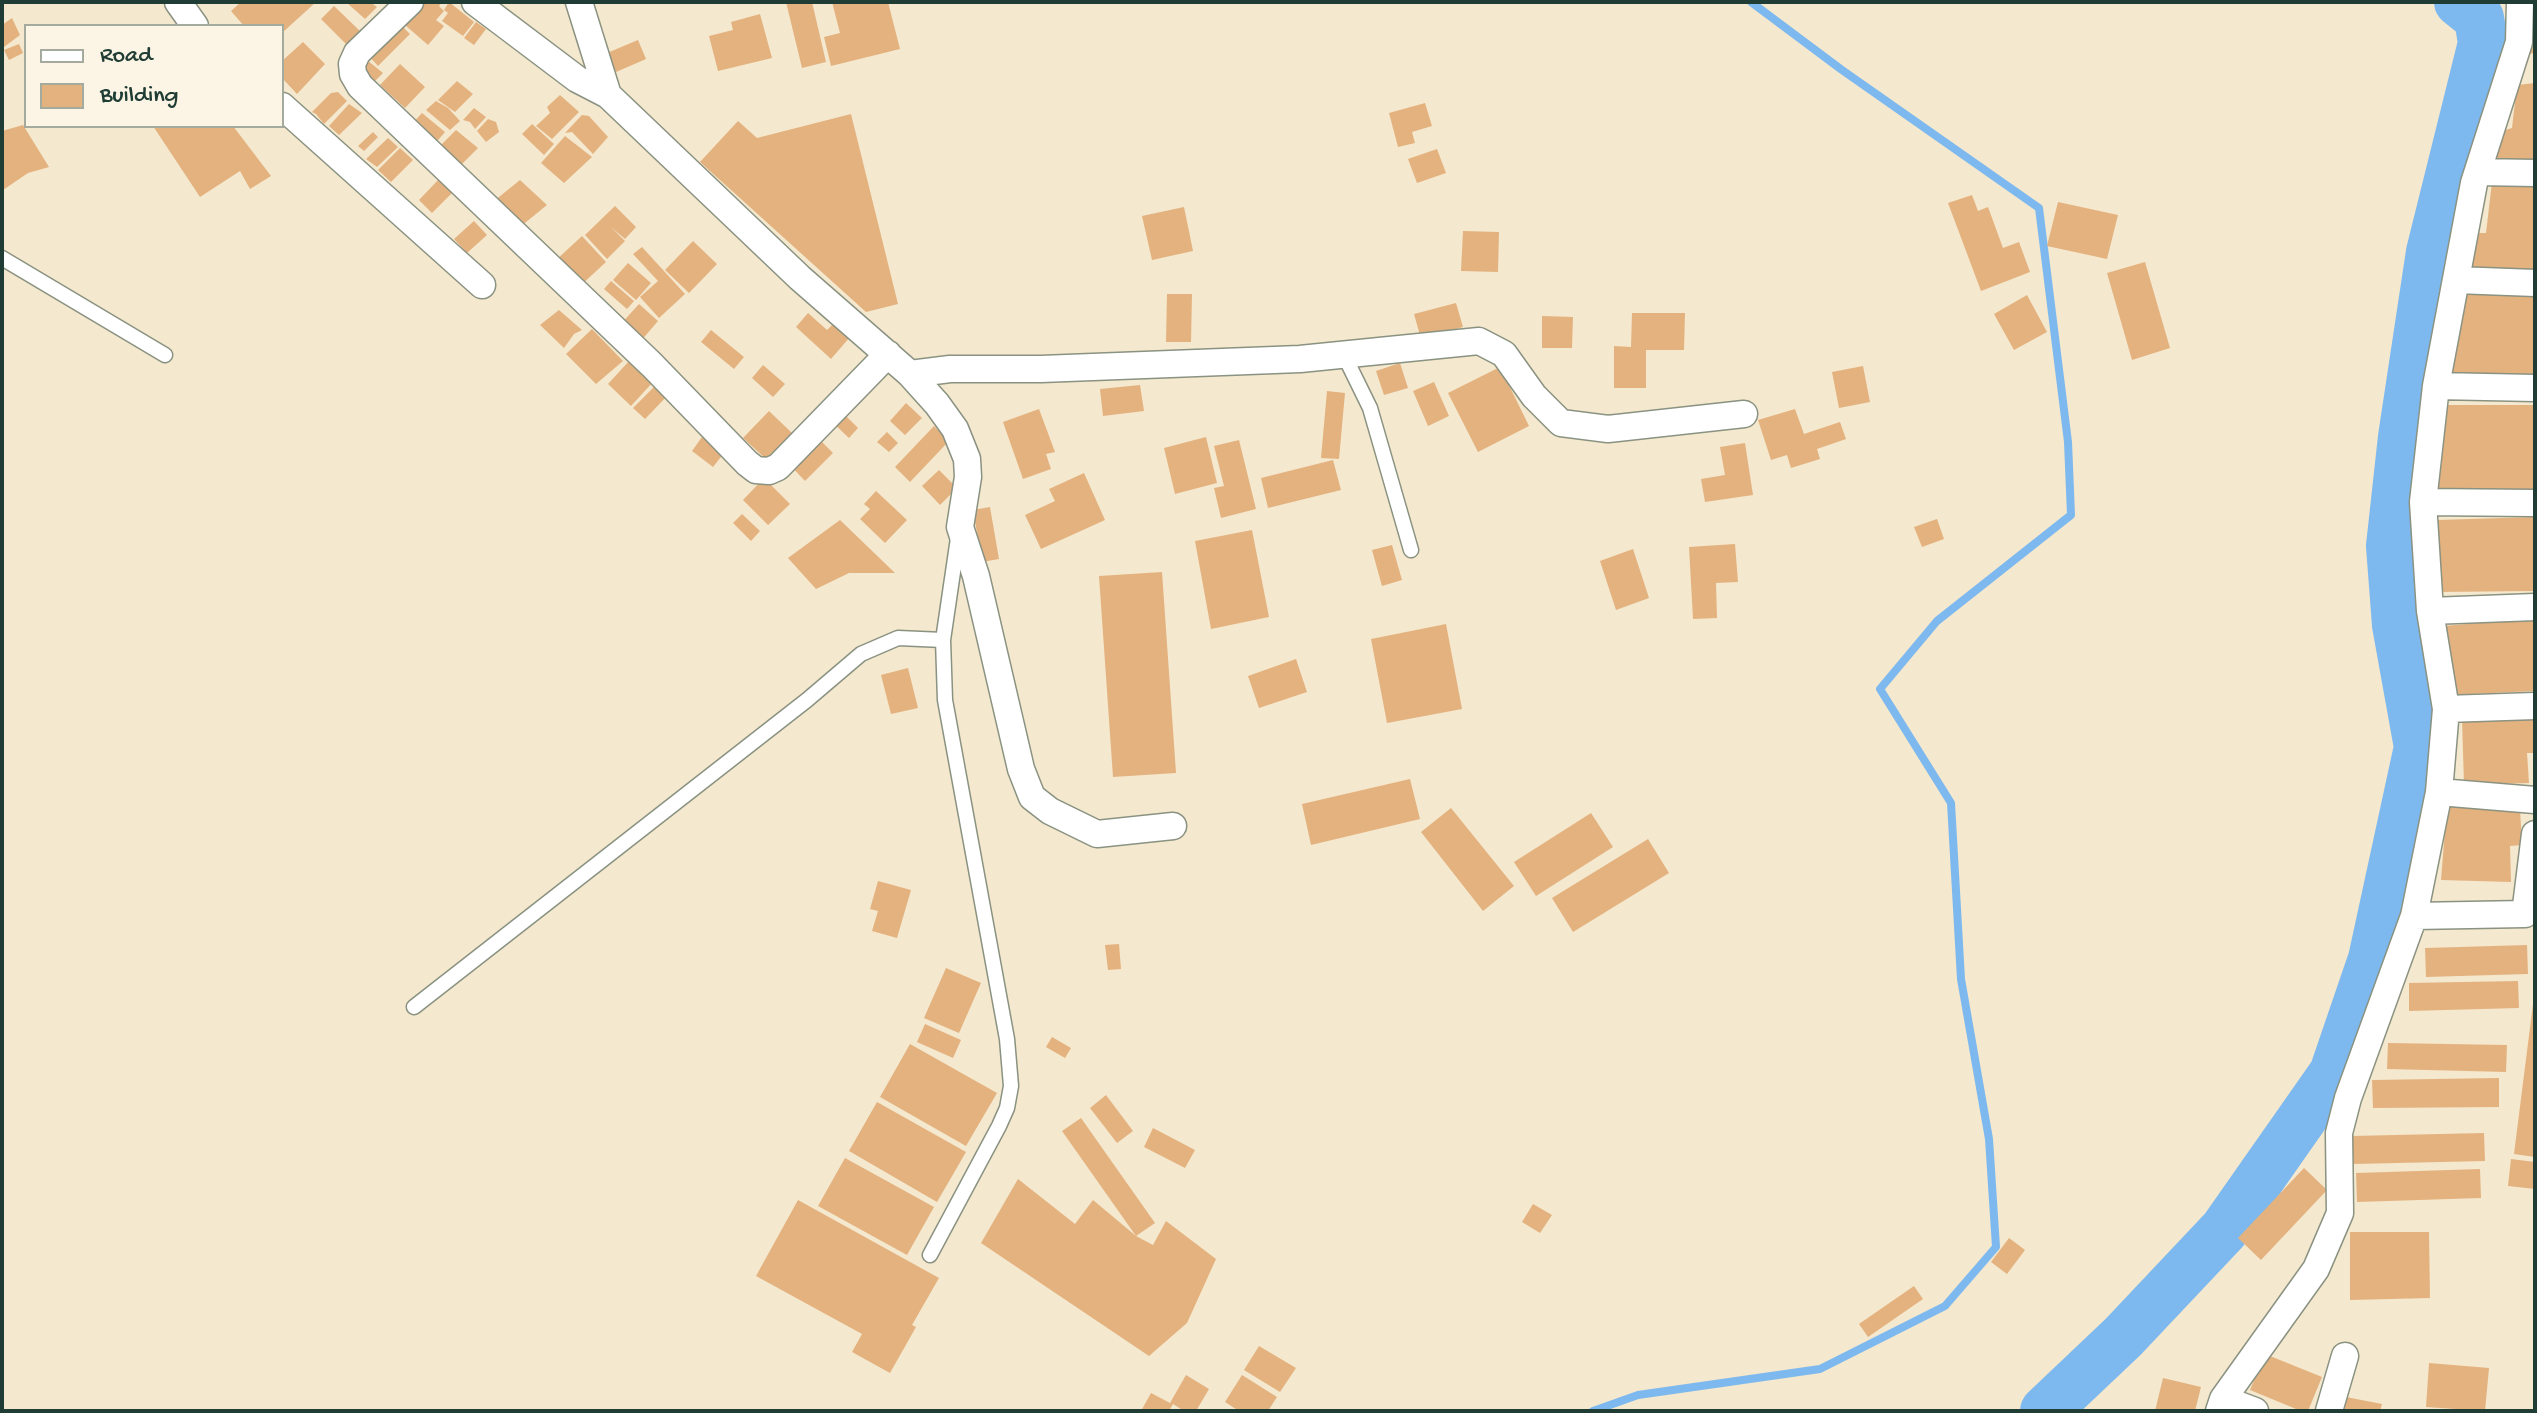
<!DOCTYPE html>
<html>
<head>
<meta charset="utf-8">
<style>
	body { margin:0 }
	#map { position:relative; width:2537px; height:1413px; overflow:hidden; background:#f4e8ce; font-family:"Gochi Hand",sans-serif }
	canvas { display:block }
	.frame { position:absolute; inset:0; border:4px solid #1f3d34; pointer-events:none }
	.legend { position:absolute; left:24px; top:24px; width:260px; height:104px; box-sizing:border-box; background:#fcf5e5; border:2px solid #a4ab9e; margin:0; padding:10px 14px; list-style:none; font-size:24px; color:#1f3d34 }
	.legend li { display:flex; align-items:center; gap:16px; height:40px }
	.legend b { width:40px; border:2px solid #a4ab9e }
</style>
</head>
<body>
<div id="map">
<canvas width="2537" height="1413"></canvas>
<div class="frame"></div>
<ul class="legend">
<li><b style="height:10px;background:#fff"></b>Road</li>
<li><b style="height:22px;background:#e4b27f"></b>Building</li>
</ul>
</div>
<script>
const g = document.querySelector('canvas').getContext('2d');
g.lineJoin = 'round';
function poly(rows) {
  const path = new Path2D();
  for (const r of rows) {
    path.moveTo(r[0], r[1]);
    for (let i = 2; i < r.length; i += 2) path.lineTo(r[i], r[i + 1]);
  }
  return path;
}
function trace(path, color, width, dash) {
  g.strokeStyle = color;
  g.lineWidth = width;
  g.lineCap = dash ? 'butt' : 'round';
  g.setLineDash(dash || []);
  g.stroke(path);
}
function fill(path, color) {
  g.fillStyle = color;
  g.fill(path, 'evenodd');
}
const stream = poly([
	[1593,1411,1638,1395,1820,1369,1945,1306,1996,1247,1989,1139,1961,979,1951,803,1880,689,1937,621,2071,515,2068,442,2039,208,1842,70,1751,2]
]);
const river = poly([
	[2045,1411,2123,1337,2224,1230,2334,1073,2373,959,2419,747,2397,625,2391,546,2403,437,2431,252,2483,43,2479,18,2459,2]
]);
const building = poly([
	[241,2,316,2,282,33,282,26,244,26,231,11],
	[346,2,370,2,377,7,365,19],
	[425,2,442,2,439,6,444,11,436,20,444,26,428,45,405,25],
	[449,2,474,22,463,36,442,21,448,13,444,10],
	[786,2,812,2,826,62,802,68],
	[832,2,888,2,900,49,831,66,824,37,840,33],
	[334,6,360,31,347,45,321,19],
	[760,14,772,58,718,71,709,36,733,30,731,22],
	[12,18,20,35,4,47,2,25],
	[2530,21,2535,21,2535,53,2528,54],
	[398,22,410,34,378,66,367,54],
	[476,22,486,29,474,45,464,38],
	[638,40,646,59,616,72,607,53],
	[303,42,325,64,297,94,282,78,282,61],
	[19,44,23,53,9,60,4,50],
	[362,56,383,73,369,87],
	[400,64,425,87,405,108,380,85],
	[457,81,473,94,455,112,438,100],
	[2535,83,2535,162,2493,159,2499,132,2512,128,2517,85],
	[338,92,347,101,324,124,316,114,312,112,331,93],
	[560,95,579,112,552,139,536,126,550,113,547,107],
	[436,101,448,108,460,121,450,130,426,110],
	[1425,103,1432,126,1412,132,1415,143,1398,147,1389,113],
	[349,104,362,113,339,135,329,126],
	[474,108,486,117,475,129,470,122,463,120],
	[422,113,445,132,433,146,410,126],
	[851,114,898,304,866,312,700,162,738,121,757,138],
	[582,115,589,116,608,137,593,154,572,132,565,133],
	[488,119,496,122,499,132,486,142,477,131],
	[532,124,554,144,544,155,522,134],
	[23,125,49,167,28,173,3,190,2,131],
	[153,126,233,126,271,176,250,189,240,171,200,197],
	[456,130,478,148,454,172,433,153],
	[373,132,378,137,364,151,358,146],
	[565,136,592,157,564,183,541,163],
	[388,138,398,147,377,167,366,159],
	[400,148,413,160,391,182,378,170],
	[1437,149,1446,173,1417,183,1408,159],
	[440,178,454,191,432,213,419,200],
	[520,180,547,205,520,227,494,201],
	[2492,182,2535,184,2535,275,2467,271,2472,233,2486,233],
	[1972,195,1978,211,1988,207,2003,248,2019,242,2030,272,1981,291,1948,203],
	[2058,202,2118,215,2107,259,2047,246],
	[615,206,636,227,625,239,611,227,625,241,607,259,585,235],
	[1184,207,1193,251,1152,260,1142,216],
	[474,221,487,235,467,253,454,239],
	[1463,231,1499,232,1498,272,1461,271],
	[582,236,606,262,579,287,555,261],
	[693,241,717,264,689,293,665,270],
	[642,247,685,294,659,318,640,297,658,281,633,254],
	[2145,262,2170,348,2132,360,2107,273],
	[628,263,651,283,636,300,613,280],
	[611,281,634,301,627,309,604,289],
	[2462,287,2535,288,2535,380,2445,378],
	[1167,294,1192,294,1191,342,1166,342],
	[2027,295,2047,332,2014,350,1994,314],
	[1456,303,1463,327,1421,339,1414,314],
	[639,304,658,321,640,342,620,325],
	[559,310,582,330,574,334,564,348,540,325],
	[808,313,827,330,834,323,850,337,831,359,796,327],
	[1632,313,1685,313,1684,350,1646,350,1646,388,1614,388,1614,346,1631,347],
	[1542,316,1573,317,1572,348,1542,348],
	[592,329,623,361,596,384,566,354],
	[711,330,744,357,734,369,701,342],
	[630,360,653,382,631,406,608,384],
	[1400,363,1408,388,1384,395,1376,371],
	[763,365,785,384,773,397,752,378],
	[1863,366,1870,402,1839,408,1832,372],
	[1500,367,1529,426,1478,452,1448,393],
	[1434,382,1449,416,1428,426,1413,391],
	[658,383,669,394,645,419,633,408],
	[1140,385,1144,411,1103,416,1100,389],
	[1327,391,1345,393,1339,459,1321,458],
	[906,403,922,418,905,435,890,421],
	[2439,405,2535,405,2535,495,2434,493],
	[1039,409,1055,452,1046,454,1051,469,1023,479,1003,422],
	[1795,409,1804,434,1840,422,1846,439,1817,449,1820,459,1791,468,1787,455,1771,460,1758,420],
	[840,410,858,428,849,438,830,420],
	[769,411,792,433,766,459,743,438],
	[934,426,949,441,910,482,895,467],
	[887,432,898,443,889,452,877,442],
	[816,436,833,453,805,481,788,463],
	[702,437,724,453,713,467,692,451],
	[1206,437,1217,483,1175,494,1164,448],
	[1239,440,1256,509,1221,518,1214,488,1224,486,1214,446],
	[1745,443,1753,495,1705,502,1701,479,1725,475,1720,447],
	[1333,460,1341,490,1268,508,1261,478],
	[939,470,957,488,940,505,922,486],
	[1084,473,1105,520,1041,549,1025,515,1055,501,1049,489],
	[764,478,790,504,768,525,743,500],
	[876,491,907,520,885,543,860,519,870,509,864,504],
	[990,507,999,559,982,562,973,510],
	[742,514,760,531,751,541,733,523],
	[2535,517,2535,591,2436,592,2437,520],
	[1937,519,1944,539,1922,547,1914,527],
	[840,520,895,573,849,573,816,589,788,558],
	[1252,530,1269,617,1211,629,1195,541],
	[1735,544,1738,582,1716,583,1717,618,1693,619,1689,547],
	[1392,545,1402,580,1382,586,1372,550],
	[1633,549,1649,598,1616,610,1600,561],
	[1162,572,1176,773,1113,777,1099,576],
	[2535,618,2535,691,2449,695,2444,626],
	[1446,624,1462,709,1387,723,1371,639],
	[1296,659,1307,692,1259,708,1248,676],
	[908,668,918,708,891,714,881,675],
	[2535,717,2535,753,2527,753,2529,783,2464,785,2462,718],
	[1410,779,1420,819,1311,845,1302,804],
	[2447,806,2520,809,2522,845,2510,846,2511,882,2441,880],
	[1451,808,1514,886,1483,911,1421,832],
	[1591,813,1613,847,1536,896,1514,862],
	[1648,839,1669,873,1573,932,1552,898],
	[878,881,911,890,897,938,872,931,878,911,870,909],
	[1119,944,1121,969,1108,970,1105,945],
	[2527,945,2528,974,2426,977,2425,948],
	[946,968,981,983,959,1033,924,1018],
	[2518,981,2519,1008,2409,1011,2409,983],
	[2533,1004,2535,1004,2535,1157,2514,1154],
	[925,1024,961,1040,953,1058,917,1042],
	[1052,1037,1071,1048,1065,1058,1046,1047],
	[2388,1043,2507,1045,2506,1072,2387,1069],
	[910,1044,997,1093,966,1146,880,1097],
	[2499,1078,2499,1107,2373,1108,2372,1080],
	[1106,1095,1133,1131,1117,1143,1090,1108],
	[877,1102,966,1152,937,1202,849,1151],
	[1081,1118,1155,1223,1136,1236,1153,1245,1166,1221,1216,1259,1187,1323,1149,1356,981,1243,1018,1179,1075,1224,1093,1200,1136,1236,1062,1131],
	[1153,1128,1195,1150,1185,1168,1144,1147],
	[2484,1133,2485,1161,2353,1164,2352,1136],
	[845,1158,934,1207,907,1255,818,1206],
	[2511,1159,2535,1162,2535,1189,2508,1186],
	[2304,1168,2327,1190,2261,1260,2238,1238],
	[2480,1169,2481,1198,2357,1202,2356,1173],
	[798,1200,939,1278,912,1325,916,1327,890,1373,852,1352,862,1334,756,1276],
	[1533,1204,1552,1215,1540,1233,1522,1222],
	[2350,1232,2429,1232,2430,1298,2350,1300],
	[2009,1238,2025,1250,2007,1274,1991,1262],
	[1914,1286,1923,1299,1868,1337,1859,1324],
	[1259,1346,1296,1368,1280,1392,1244,1370],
	[2265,1354,2322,1377,2308,1411,2301,1411,2250,1390],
	[2429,1363,2489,1368,2485,1411,2426,1407],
	[1186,1375,1209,1389,1196,1411,1184,1411,1173,1404,1169,1411,1141,1411,1151,1393,1170,1403],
	[1242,1375,1277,1397,1268,1411,1239,1411,1225,1402],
	[2163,1378,2201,1387,2195,1411,2155,1411],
	[2346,1397,2382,1404,2380,1411,2343,1411]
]);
const service = poly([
	[2,258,165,355],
	[1344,355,1370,408,1411,550],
	[414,1007,807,700,861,654,898,638,943,640],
	[930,1255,999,1126,1007,1108,1011,1086,1007,1039,945,700,943,640,958,538]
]);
const minor = poly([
	[178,2,195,26],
	[410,2,357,53,352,64,353,74,360,86,652,365,747,463,756,470,769,471,778,467,888,354],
	[475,2,577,79,608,95,800,278,910,374,937,404,955,429,967,459,968,477,960,527,976,576,1021,769,1032,797,1050,811,1097,834,1173,826],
	[579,2,608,95],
	[282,106,482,285],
	[2478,172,2535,173],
	[2456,280,2535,283],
	[910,374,950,369,1041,369,1300,359,1479,341,1504,354,1534,396,1561,423,1608,429,1744,414],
	[2436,386,2535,388],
	[2423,502,2535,503],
	[2430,611,2535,607],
	[2446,709,2535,706],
	[2439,792,2535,800],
	[2414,916,2525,914,2535,834],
	[2223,1399,2255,1411],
	[2219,1411,2223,1399,2316,1269,2340,1213,2339,1133,2348,1098,2414,916,2439,792,2446,709,2430,611,2423,502,2436,386,2474,183,2519,42,2520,2],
	[2329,1411,2345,1356]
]);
trace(stream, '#7db9ef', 8);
trace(river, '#7db9ef', 50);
fill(building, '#e4b27f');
trace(service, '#8a9281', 17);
trace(minor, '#8a9281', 29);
trace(service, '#fff', 14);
trace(minor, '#fff', 26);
</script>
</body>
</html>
